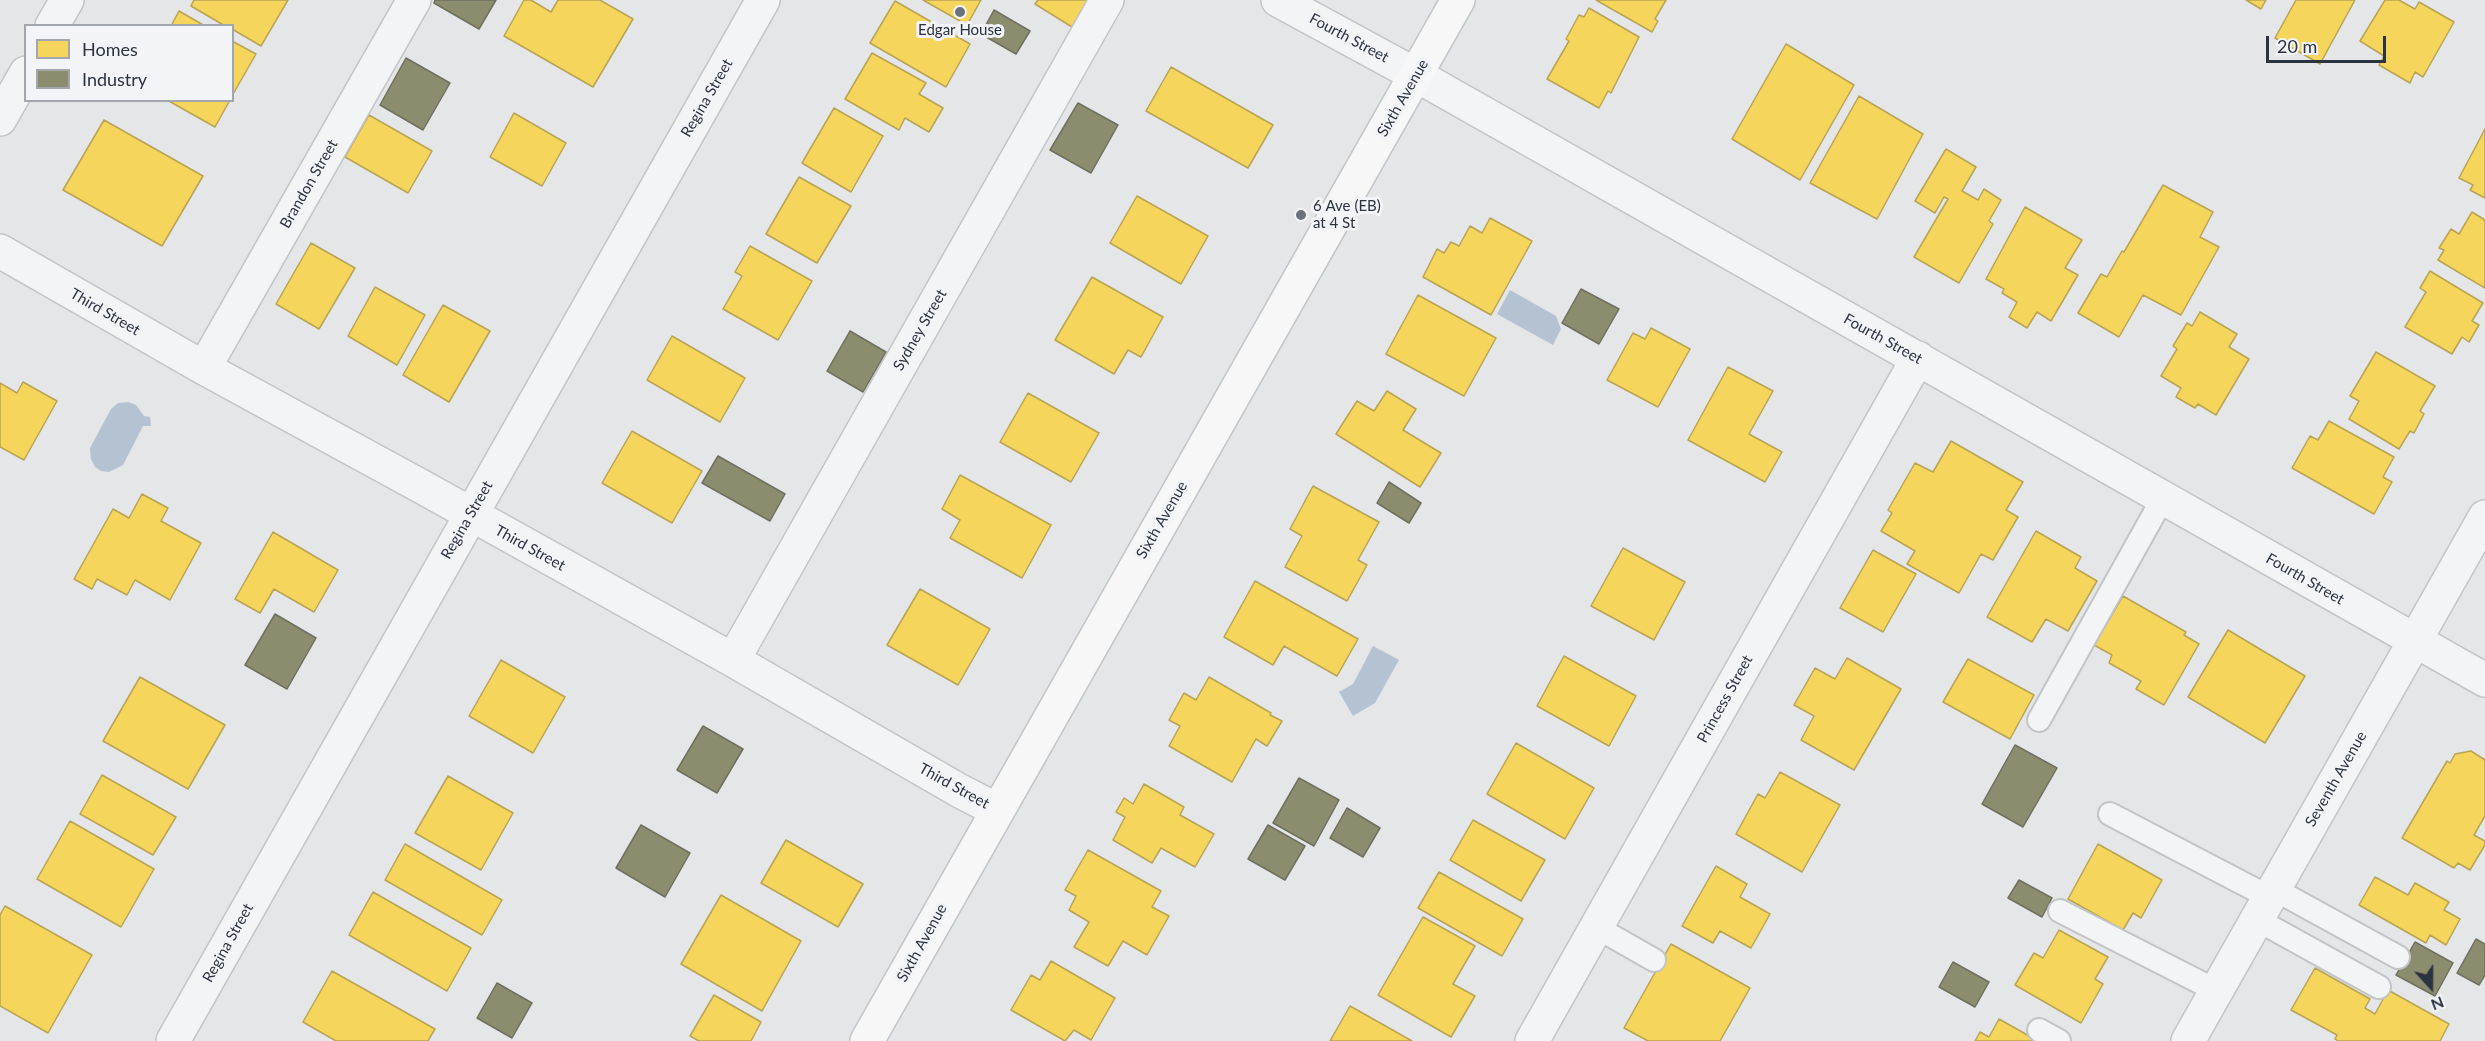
<!DOCTYPE html>
<html>
<head>
<meta charset="utf-8">
<style>
	body { margin:0 }
	#map { position:relative; width:2485px; height:1041px; overflow:hidden; background:#e4e6e8; font-family:Lato,sans-serif }
	canvas { display:block }
	.legend { position:absolute; left:24px; top:24px; width:210px; height:78px; box-sizing:border-box; background:#f2f4f7; border:2px solid #a2a7ae; margin:0; padding:8px 10px; list-style:none; font-size:18px; color:#2b3341 }
	.legend li { display:flex; align-items:center; gap:12px; height:30px }
	.legend b { width:30px; border:2px solid #a2a7ae }
	.north { position:absolute; left:2401px; top:957px; width:60px; height:60px; -webkit-text-stroke:4px #f2f4f7; paint-order:stroke; rotate:159deg; font-size:16px; font-weight:700; line-height:24px; text-align:center; color:#2b3341 }
	.north::after { content:''; display:block; margin:auto; width:21px; height:27px; background:#2b3341; clip-path:polygon(50% 0,100% 100%,50% 72%,0 100%) }
	.scale { position:absolute; left:2266px; top:36px; width:120px; height:27px; box-sizing:border-box; border:3px solid #2b3341; border-top:0; padding-left:8px; font-size:18px; line-height:21px; white-space:nowrap; color:#2b3341; -webkit-text-stroke:4px #f2f4f7; paint-order:stroke }
</style>
</head>
<body>
<div id="map">
<canvas width="2485" height="1041"></canvas>
<ul class="legend">
<li><b style="height:16px;background:#f6d55c"></b>Homes</li>
<li><b style="height:16px;background:#8c8c6e"></b>Industry</li>
</ul>
<div class="north">N</div>
<div class="scale">20 m</div>
</div>
<script>
const g = document.querySelector('canvas').getContext('2d');
g.lineJoin = 'round';
function fill(path, color) {
  g.fillStyle = color;
  g.fill(path, 'evenodd');
}
function poly(rows) {
  const path = new Path2D();
  for (const r of rows) {
    path.moveTo(r[0], r[1]);
    for (let i = 2; i < r.length; i += 2) path.lineTo(r[i], r[i + 1]);
  }
  return path;
}
function trace(path, color, width, dash) {
  g.strokeStyle = color;
  g.lineWidth = width;
  g.lineCap = dash ? 'butt' : 'round';
  g.setLineDash(dash || []);
  g.stroke(path);
}
function write(font, color, halo, rows, align = 'center') {
  g.font = font + ' Lato,sans-serif';
  g.lineWidth = 6;
  g.setLineDash([]);
  g.textBaseline = 'middle';
  g.strokeStyle = halo;
  g.fillStyle = color;
  for (const [text, x, y, turn = 0] of rows) {
    g.save();
    g.translate(x, y);
    g.rotate((+turn || 0) * Math.PI / 180);
    g.textAlign = isNaN(turn) ? turn : align;
    if (halo) g.strokeText(text, 0, 0);
    g.fillText(text, 0, 0);
    g.restore();
  }
}
const water = poly([
	[1510,290,1556,316,1561,329,1553,345,1497,314],
	[128,402,136,405,144,416,150,417,151,426,143,426,123,465,109,472,101,471,95,467,91,459,90,448,111,409,118,403],
	[1373,646,1399,660,1375,703,1353,716,1339,692,1353,684]
]);
const homes = poly([
	[194,0,288,0,261,46,232,29,232,26,225,26,191,6,194,0],
	[524,0,531,0,551,12,558,0,600,0,633,19,593,87,504,36,524,0],
	[923,0,981,0,967,25,923,0],
	[1038,0,1088,0,1072,27,1035,4,1038,0],
	[1596,0,1666,0,1655,19,1658,21,1652,32,1596,0],
	[2246,0,2266,0,2261,9,2246,0],
	[2296,0,2355,0,2320,64,2275,38,2296,0],
	[2385,0,2399,0,2415,9,2419,2,2454,22,2423,77,2415,72,2410,83,2379,65,2384,56,2360,41,2385,0],
	[895,1,970,44,946,87,870,43,895,1],
	[1589,8,1639,37,1611,93,1608,91,1599,108,1547,79,1569,41,1566,39,1579,15,1584,17,1589,8],
	[179,11,205,26,171,26,179,11],
	[232,41,256,54,232,96,232,41],
	[1786,44,1854,85,1800,180,1732,139,1786,44],
	[872,53,926,83,919,94,943,108,929,132,905,118,899,130,845,99,872,53],
	[1171,67,1273,125,1248,168,1146,111,1171,67],
	[1859,96,1923,134,1877,219,1810,183,1859,96],
	[167,100,230,100,215,127,167,100],
	[834,108,883,136,851,192,802,163,834,108],
	[514,113,566,143,542,186,490,157,514,113],
	[369,115,432,151,408,193,345,157,369,115],
	[104,120,203,176,162,246,63,190,104,120],
	[2485,129,2485,198,2470,190,2473,185,2459,178,2485,129],
	[1946,149,1976,167,1962,191,1978,200,1984,189,2001,200,1989,221,1993,224,1959,283,1914,257,1948,199,1944,197,1935,213,1915,201,1946,149],
	[799,177,851,206,817,263,766,234,799,177],
	[2163,185,2213,212,2200,237,2219,247,2181,315,2143,295,2119,337,2078,313,2101,274,2107,277,2122,251,2124,252,2163,185],
	[1137,196,1208,236,1181,284,1110,243,1137,196],
	[2025,207,2082,240,2065,268,2078,275,2051,321,2037,312,2027,328,2009,317,2017,302,2002,293,2004,289,1986,279,2025,207],
	[2472,212,2485,220,2485,288,2438,260,2444,250,2439,248,2451,229,2459,234,2472,212],
	[1490,218,1532,241,1491,315,1423,277,1437,249,1444,253,1451,242,1459,246,1470,226,1482,233,1490,218],
	[311,243,355,268,319,329,276,304,311,243],
	[750,246,812,281,778,340,723,309,742,276,735,272,750,246],
	[2430,271,2483,303,2472,321,2479,325,2469,342,2462,337,2452,354,2405,327,2426,292,2420,288,2430,271],
	[1092,277,1163,317,1141,357,1128,350,1114,374,1055,340,1092,277],
	[375,287,425,315,397,365,348,336,375,287],
	[1418,295,1496,338,1464,396,1386,354,1418,295],
	[443,305,490,331,449,402,403,375,443,305],
	[2200,312,2237,334,2229,347,2249,359,2216,415,2198,404,2195,408,2176,397,2181,388,2161,376,2177,349,2173,346,2187,323,2192,326,2200,312],
	[1651,328,1690,349,1658,407,1607,380,1633,333,1645,339,1651,328],
	[672,336,745,378,720,422,647,380,672,336],
	[2376,352,2435,386,2420,411,2424,414,2414,433,2410,431,2399,449,2349,419,2359,401,2350,396,2376,352],
	[1728,367,1773,391,1749,434,1782,452,1765,482,1688,440,1728,367],
	[23,382,57,401,24,460,0,447,0,383,17,393,23,382],
	[1387,391,1416,409,1403,430,1441,453,1420,487,1336,434,1357,401,1374,411,1387,391],
	[1028,393,1099,433,1071,482,1000,442,1028,393],
	[2329,421,2394,457,2383,477,2392,482,2374,514,2292,468,2310,436,2318,440,2329,421],
	[632,431,702,471,672,523,602,483,632,431],
	[1951,441,2023,482,2006,510,2018,517,1993,560,1981,554,1959,593,1907,564,1915,551,1881,531,1892,513,1888,510,1915,463,1933,472,1951,441],
	[960,475,1051,525,1022,578,950,538,960,520,942,509,960,475],
	[1313,486,1379,522,1358,560,1367,565,1347,601,1285,567,1302,536,1290,529,1313,486],
	[142,494,168,508,161,521,201,543,170,600,135,580,127,595,97,579,92,589,74,579,113,509,129,518,142,494],
	[2036,531,2081,557,2075,568,2097,581,2068,631,2046,619,2032,642,1987,617,2036,531],
	[273,532,338,570,314,612,274,589,260,613,235,599,273,532],
	[1623,548,1685,582,1654,640,1591,606,1623,548],
	[1873,550,1916,574,1883,632,1840,608,1873,550],
	[1255,581,1358,639,1337,676,1284,646,1273,665,1224,637,1255,581],
	[920,589,990,629,958,685,887,645,920,589],
	[2123,596,2186,632,2184,635,2199,644,2164,705,2136,689,2141,681,2109,663,2112,655,2094,645,2123,596],
	[2228,630,2305,676,2265,743,2188,697,2228,630],
	[1564,656,1636,696,1609,746,1537,706,1564,656],
	[1847,658,1901,689,1854,770,1801,740,1814,716,1794,705,1815,668,1835,679,1847,658],
	[1968,659,2034,695,2010,739,1943,702,1968,659],
	[501,660,565,697,533,753,469,716,501,660],
	[140,677,225,725,188,789,103,741,140,677],
	[1209,677,1271,713,1270,715,1282,721,1267,746,1256,739,1232,782,1169,746,1180,726,1169,720,1184,693,1196,700,1209,677],
	[1516,743,1594,788,1565,839,1487,794,1516,743],
	[2471,751,2485,760,2485,816,2474,835,2485,841,2485,845,2470,870,2458,863,2454,868,2402,838,2447,761,2450,763,2455,754,2471,751],
	[1780,772,1840,805,1802,872,1736,834,1758,794,1765,798,1780,772],
	[102,775,176,817,153,855,80,814,102,775],
	[448,776,513,813,481,870,415,833,448,776],
	[1144,784,1184,807,1180,815,1214,834,1195,867,1161,848,1152,863,1113,840,1125,817,1116,812,1124,798,1133,804,1144,784],
	[1473,820,1545,860,1521,901,1450,860,1473,820],
	[70,821,154,869,121,927,37,879,70,821],
	[786,840,863,884,838,927,761,883,786,840],
	[405,844,502,900,482,935,385,880,405,844],
	[2098,844,2162,880,2141,918,2133,913,2123,930,2068,899,2098,844],
	[1088,850,1161,891,1152,907,1169,916,1147,955,1123,941,1108,966,1074,947,1089,922,1069,910,1076,896,1065,890,1088,850],
	[1716,866,1747,884,1740,897,1770,914,1751,948,1720,931,1713,943,1682,926,1716,866],
	[1439,872,1523,919,1502,956,1418,908,1439,872],
	[2375,877,2408,895,2415,883,2449,902,2444,910,2460,919,2446,945,2430,935,2426,943,2359,905,2375,877],
	[373,892,471,948,447,991,349,935,373,892],
	[721,895,801,941,762,1011,681,964,721,895],
	[5,906,92,955,48,1033,0,1006,0,915,5,906],
	[1423,917,1475,946,1453,984,1475,996,1451,1037,1378,995,1423,917],
	[2059,930,2108,957,2095,979,2103,984,2081,1023,2015,985,2034,953,2043,958,2059,930],
	[1671,944,1750,988,1720,1041,1648,1041,1624,1028,1671,944],
	[1051,961,1115,998,1091,1040,1074,1030,1065,1041,1011,1010,1031,975,1040,980,1051,961],
	[2315,968,2370,999,2365,1008,2375,1014,2388,990,2449,1024,2440,1041,2338,1041,2335,1039,2337,1035,2291,1010,2315,968],
	[332,971,435,1029,428,1041,336,1041,303,1022,332,971],
	[714,995,761,1022,751,1041,699,1041,690,1036,714,995],
	[1350,1006,1412,1041,1330,1041,1350,1006],
	[1999,1019,2038,1041,1975,1041,1980,1032,1989,1037,1999,1019]
]);
const industry = poly([
	[435,0,496,0,479,29,434,3,435,0],
	[994,10,1030,31,1016,54,981,34,994,10],
	[406,58,450,83,423,130,380,105,406,58],
	[1078,103,1118,125,1091,173,1050,150,1078,103],
	[1581,289,1619,309,1599,344,1562,323,1581,289],
	[850,331,886,352,863,392,827,371,850,331],
	[718,456,785,494,770,521,702,483,718,456],
	[1389,482,1421,503,1409,523,1377,503,1389,482],
	[275,614,316,638,287,689,245,665,275,614],
	[703,726,743,749,717,793,677,770,703,726],
	[2015,745,2057,768,2023,827,1982,804,2015,745],
	[1299,778,1339,800,1314,846,1273,823,1299,778],
	[1347,808,1380,828,1363,857,1330,838,1347,808],
	[641,825,690,853,665,897,616,868,641,825],
	[1268,825,1305,846,1285,880,1248,859,1268,825],
	[2019,880,2052,898,2042,917,2008,898,2019,880],
	[2476,939,2485,944,2485,975,2479,985,2457,973,2476,939],
	[2415,942,2453,963,2435,996,2396,975,2415,942],
	[1953,962,1989,982,1975,1007,1939,987,1953,962],
	[497,983,532,1003,512,1038,477,1018,497,983]
]);
const lane = poly([
	[2039,720,2163,498],
	[2110,814,2269,897],
	[2274,889,2398,957],
	[2060,911,2217,991],
	[2256,919,2379,987],
	[1596,927,1654,960],
	[2039,1030,2059,1041]
]);
const street = poly([
	[1278,0,1416,75,2485,680],
	[52,26,67,0],
	[0,119,26,73],
	[0,251,204,368,426,489,733,660,960,791,997,810],
	[204,368,414,0],
	[733,660,1107,0],
	[173,1041,763,0],
	[1532,1041,1918,358],
	[2188,1041,2485,517]
]);
const secondary = poly([
	[867,1041,1458,0]
]);
const markers = [
	[960,12,6,"#6c727b"],
	[1301,215,6,"#6c727b"]
];
const poiNames = [
	["Edgar House",960,30],
	["6 Ave (EB)",1313,206,"left"],
	["at 4 St",1313,223,"left"]
];
const streetNames = [
	["Fourth Street",1349,38,28],
	["Regina Street",707,98,-60],
	["Sixth Avenue",1403,98,-60],
	["Brandon Street",309,184,-60],
	["Third Street",105,312,30],
	["Sydney Street",920,330,-60],
	["Fourth Street",1883,339,29],
	["Regina Street",467,520,-60],
	["Sixth Avenue",1162,520,-60],
	["Third Street",530,548,29],
	["Fourth Street",2305,579,30],
	["Princess Street",1725,699,-61],
	["Seventh Avenue",2336,779,-60],
	["Third Street",954,786,29],
	["Regina Street",228,943,-61],
	["Sixth Avenue",922,943,-61]
];
fill(water, '#b4c2d2');
fill(homes, '#f6d55c');
trace(homes, '#b9a454', 1.5);
fill(industry, '#8c8c6e');
trace(industry, '#6f7160', 1.5);
trace(lane, '#c2c4c6', 26);
trace(street, '#c2c4c6', 36);
trace(secondary, '#c2c4c6', 36);
trace(lane, '#f3f4f5', 22);
trace(street, '#f3f4f5', 33);
trace(secondary, '#f7f7f7', 33);
for (const [x, y, r, color] of markers) {
  const dot = new Path2D();
  dot.arc(x, y, r, 0, 2 * Math.PI);
  g.fillStyle = color;
  g.fill(dot);
  trace(dot, '#f2f4f7', 2);
}
write('15px', '#2b3341', '#f2f4f7', poiNames);
write('15px', '#2b3341', '#f2f4f7', streetNames);
</script>
</body>
</html>
